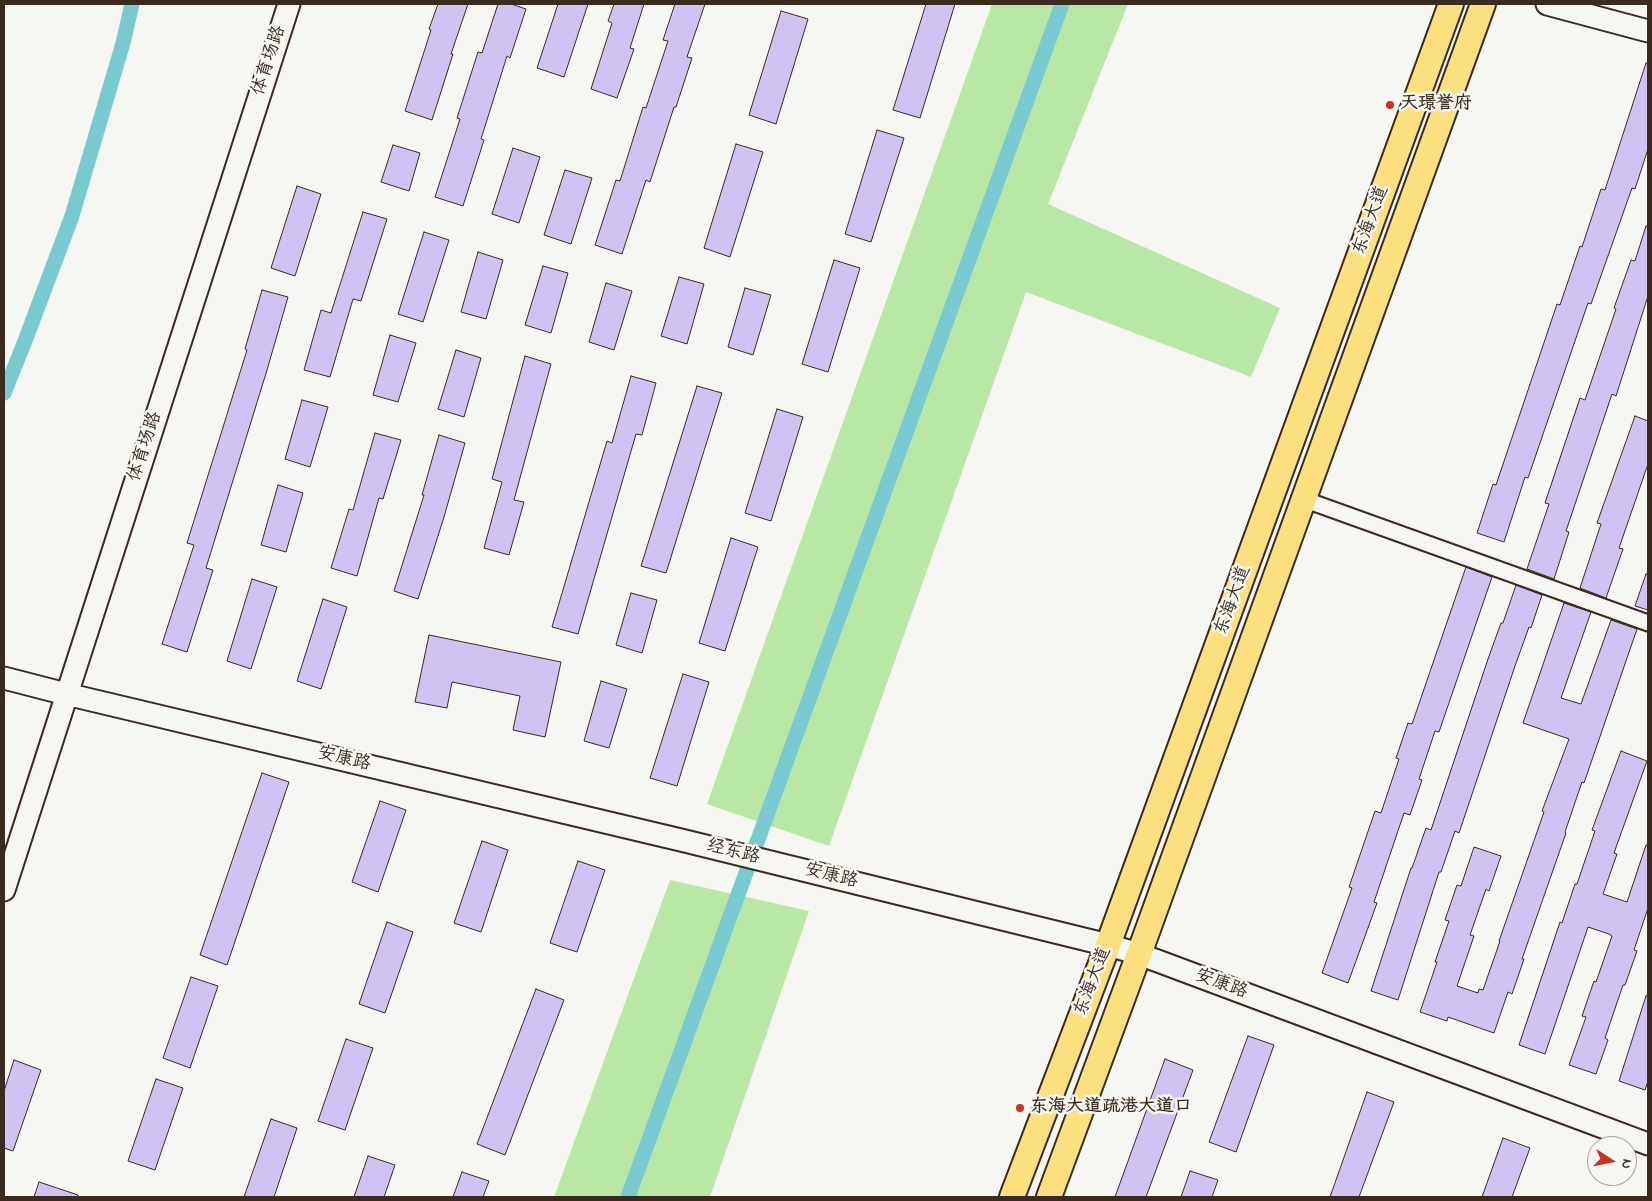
<!DOCTYPE html>
<html>
<head>
<meta charset="utf-8">
<style>
	body { margin:0 }
	#map { position:relative; width:1652px; height:1201px; overflow:hidden; background:#f6f6f2; font-family:"Indie Flower",sans-serif }
	canvas { display:block }
	.frame { position:absolute; inset:0; border:5px solid #3b2a1e; pointer-events:none }
	.north { position:absolute; left:1587px; top:1136px; width:50px; height:50px; box-sizing:border-box; background:#f6f6f2; border:1px solid #aba49d; border-radius:50%; rotate:101deg; font-size:14px; font-weight:700; line-height:20px; text-align:center; color:#3b2a1e }
	.north::after { content:''; display:block; margin:auto; width:18px; height:22px; background:#c8321e; clip-path:polygon(50% 0,100% 100%,50% 72%,0 100%) }
</style>
</head>
<body>
<div id="map">
<canvas width="1652" height="1201"></canvas>
<div class="frame"></div>
<div class="north">N</div>
</div>
<script>
const g = document.querySelector('canvas').getContext('2d');
g.lineJoin = 'round';
function fill(path, color) {
  g.fillStyle = color;
  g.fill(path, 'evenodd');
}
function poly(rows) {
  const path = new Path2D();
  for (const r of rows) {
    path.moveTo(r[0], r[1]);
    for (let i = 2; i < r.length; i += 2) path.lineTo(r[i], r[i + 1]);
  }
  return path;
}
function trace(path, color, width, dash) {
  g.strokeStyle = color;
  g.lineWidth = width;
  g.lineCap = dash ? 'butt' : 'round';
  g.setLineDash(dash || []);
  g.stroke(path);
}
function write(font, color, halo, rows, align = 'center') {
  g.font = font + ' "Indie Flower","LXGW WenKai TC",sans-serif';
  g.lineWidth = 5;
  g.setLineDash([]);
  g.textBaseline = 'middle';
  g.strokeStyle = halo;
  g.fillStyle = color;
  for (const [text, x, y, turn = 0] of rows) {
    g.save();
    g.translate(x, y);
    g.rotate((+turn || 0) * Math.PI / 180);
    g.textAlign = isNaN(turn) ? turn : align;
    if (halo) g.strokeText(text, 0, 0);
    g.fillText(text, 0, 0);
    g.restore();
  }
}
const green = poly([
	[992,4,1128,4,1048,204,1280,308,1251,377,1026,292,829,846,707,804],
	[670,880,809,911,710,1197,554,1197]
]);
const canal = poly([
	[4,393,25,341,72,216,123,43,132,4],
	[628,1197,1062,4]
]);
const building = poly([
	[438,4,468,4,451,54,453,54,432,120,405,111,431,30,429,29,438,4],
	[498,4,511,4,526,9,510,58,507,56,481,139,484,140,463,206,435,197,460,119,457,118,478,52,482,53,498,4],
	[558,4,588,4,564,77,537,68,558,4],
	[614,4,644,4,630,48,634,49,617,98,591,89,612,23,608,21,614,4],
	[675,4,705,4,687,57,692,58,676,107,674,107,650,182,646,180,622,254,595,245,616,180,620,181,643,107,646,108,668,41,663,40,675,4],
	[926,4,955,4,920,118,893,110,926,4],
	[781,11,808,19,776,124,749,115,781,11],
	[1646,63,1648,63,1648,149,1635,189,1632,188,1591,304,1588,303,1528,478,1525,477,1504,542,1477,533,1493,484,1496,485,1557,304,1560,305,1580,246,1582,247,1601,189,1605,190,1646,63],
	[877,130,904,138,871,242,845,234,877,130],
	[736,144,763,152,730,257,704,248,736,144],
	[393,145,420,153,409,191,381,182,393,145],
	[513,148,540,157,519,223,492,214,513,148],
	[565,170,592,178,571,244,544,235,565,170],
	[297,186,321,194,295,276,271,268,297,186],
	[363,212,387,219,361,301,353,299,330,377,304,370,321,310,331,313,363,212],
	[1646,226,1648,227,1648,296,1616,396,1612,394,1566,531,1569,532,1554,579,1527,569,1549,504,1545,503,1580,398,1585,400,1616,309,1614,308,1631,260,1635,261,1646,226],
	[424,232,449,240,423,322,398,314,424,232],
	[478,252,503,260,486,319,461,312,478,252],
	[834,260,860,268,828,372,802,364,834,260],
	[543,266,568,273,551,333,525,325,543,266],
	[679,277,704,284,687,344,661,336,679,277],
	[606,283,632,291,614,350,589,342,606,283],
	[745,288,771,295,753,355,728,347,745,288],
	[262,290,288,297,267,370,206,568,213,570,187,652,162,644,194,545,187,543,247,350,245,349,262,290],
	[390,335,416,343,398,402,373,395,390,335],
	[456,350,481,358,464,417,438,409,456,350],
	[525,356,551,364,514,500,524,502,509,555,484,548,502,482,492,479,525,356],
	[631,376,656,383,642,435,636,434,578,634,552,627,607,441,612,443,631,376],
	[697,386,722,393,666,573,641,566,697,386],
	[302,400,328,407,310,467,285,459,302,400],
	[777,409,803,417,771,521,745,513,777,409],
	[1635,416,1648,421,1648,464,1619,548,1623,549,1606,598,1580,588,1601,524,1597,523,1635,416],
	[375,433,401,440,383,499,379,498,357,576,331,568,349,509,353,510,375,433],
	[439,435,465,443,444,517,418,599,394,591,424,495,422,495,439,435],
	[278,485,303,493,286,552,261,545,278,485],
	[731,538,758,547,725,651,699,643,731,538],
	[1466,567,1492,577,1439,732,1435,731,1419,779,1422,780,1410,815,1404,813,1374,902,1377,903,1348,983,1322,973,1352,888,1349,887,1375,811,1381,813,1399,759,1396,758,1408,723,1412,724,1466,567],
	[1646,574,1648,574,1648,610,1635,606,1646,574],
	[252,579,277,587,251,669,227,661,252,579],
	[1516,585,1542,595,1531,628,1529,627,1515,666,1459,833,1455,831,1441,872,1439,872,1398,1000,1371,991,1411,868,1412,868,1426,828,1431,830,1488,659,1501,623,1503,623,1516,585],
	[631,593,657,600,642,653,616,645,631,593],
	[323,599,347,607,321,689,297,681,323,599],
	[1564,603,1591,612,1561,698,1581,704,1611,620,1637,629,1584,783,1582,782,1565,832,1566,833,1522,959,1524,959,1512,994,1508,992,1494,1033,1448,1017,1447,1021,1420,1012,1437,962,1435,962,1449,921,1445,920,1457,885,1461,886,1474,847,1501,856,1489,891,1486,889,1470,935,1474,936,1457,986,1478,993,1479,989,1483,990,1500,941,1499,941,1544,812,1542,811,1569,739,1523,723,1564,603],
	[429,635,561,662,545,737,513,730,520,696,452,682,447,708,415,702,429,635],
	[683,674,709,682,677,786,650,778,683,674],
	[601,681,627,689,609,748,584,741,601,681],
	[1621,751,1647,761,1614,853,1617,854,1603,894,1627,902,1646,845,1648,845,1648,908,1634,950,1637,951,1625,985,1623,985,1605,1038,1608,1040,1596,1074,1569,1065,1586,1017,1582,1016,1594,981,1596,982,1612,936,1609,934,1588,927,1545,1054,1519,1045,1560,922,1562,923,1575,884,1577,884,1595,831,1592,830,1621,751],
	[262,773,289,782,227,965,200,955,262,773],
	[380,801,406,810,378,892,352,882,380,801],
	[482,841,508,850,481,932,454,923,482,841],
	[578,861,605,870,577,952,550,943,578,861],
	[387,922,413,932,385,1013,359,1004,387,922],
	[191,977,218,986,190,1068,163,1058,191,977],
	[536,989,564,1000,505,1155,477,1144,536,989],
	[1646,996,1648,996,1648,1081,1645,1090,1619,1081,1646,996],
	[1248,1036,1274,1045,1236,1152,1209,1142,1248,1036],
	[346,1039,373,1048,345,1130,318,1121,346,1039],
	[1165,1059,1193,1070,1146,1197,1115,1197,1165,1059],
	[14,1060,41,1070,13,1151,4,1148,4,1091,14,1060],
	[156,1079,183,1088,155,1170,128,1161,156,1079],
	[1367,1092,1394,1102,1359,1197,1330,1197,1367,1092],
	[271,1119,297,1128,274,1197,244,1197,271,1119],
	[1503,1138,1530,1148,1512,1197,1482,1197,1503,1138],
	[368,1156,395,1165,384,1197,354,1197,368,1156],
	[1190,1171,1218,1180,1212,1197,1181,1197,1190,1171],
	[462,1172,489,1181,483,1197,453,1197,462,1172],
	[39,1182,78,1195,78,1197,34,1197,39,1182]
]);
const street = poly([
	[1303,499,1648,623]
]);
const secondary = poly([
	[1547,4,1648,31],
	[4,678,66,694,685,841,1108,945,1139,954,1648,1144],
	[4,890,289,4]
]);
const primary = poly([
	[1012,1197,1108,945,1451,4],
	[1049,1197,1139,954,1483,4]
]);
const markers = [
	[1390,105,5,"#c8321e"],
	[1020,1108,5,"#c8321e"]
];
const streetNames = [
	["体育场路",270,61,-72],
	["东海大道",1372,221,-70],
	["体育场路",146,447,-72],
	["东海大道",1234,601,-70],
	["安康路",344,760,13],
	["经东路",733,853,14],
	["安康路",831,877,14],
	["东海大道",1094,982,-69],
	["安康路",1221,985,20]
];
const poiNames = [
	["天璟誉府",1400,105],
	["东海大道疏港大道口",1030,1108]
];
fill(green, '#b9e7a6');
trace(canal, '#78c9d0', 15);
fill(building, '#d1c2f4');
trace(building, '#3b2a1e', 1);
trace(street, '#3b2a1e', 19);
trace(secondary, '#3b2a1e', 25);
trace(primary, '#3b2a1e', 28);
trace(street, '#f6f6f2', 15);
trace(secondary, '#f6f6f2', 21);
trace(primary, '#fce080', 24);
for (const [x, y, r, color] of markers) {
  const dot = new Path2D();
  dot.arc(x, y, r, 0, 2 * Math.PI);
  g.fillStyle = color;
  g.fill(dot);
  trace(dot, '#f6f6f2', 2);
}
write('18px', '#3b2a1e', '#f6f6f2', streetNames);
write('bold 18px', '#3b2a1e', '#f6f6f2', poiNames, 'left');
</script>
</body>
</html>
